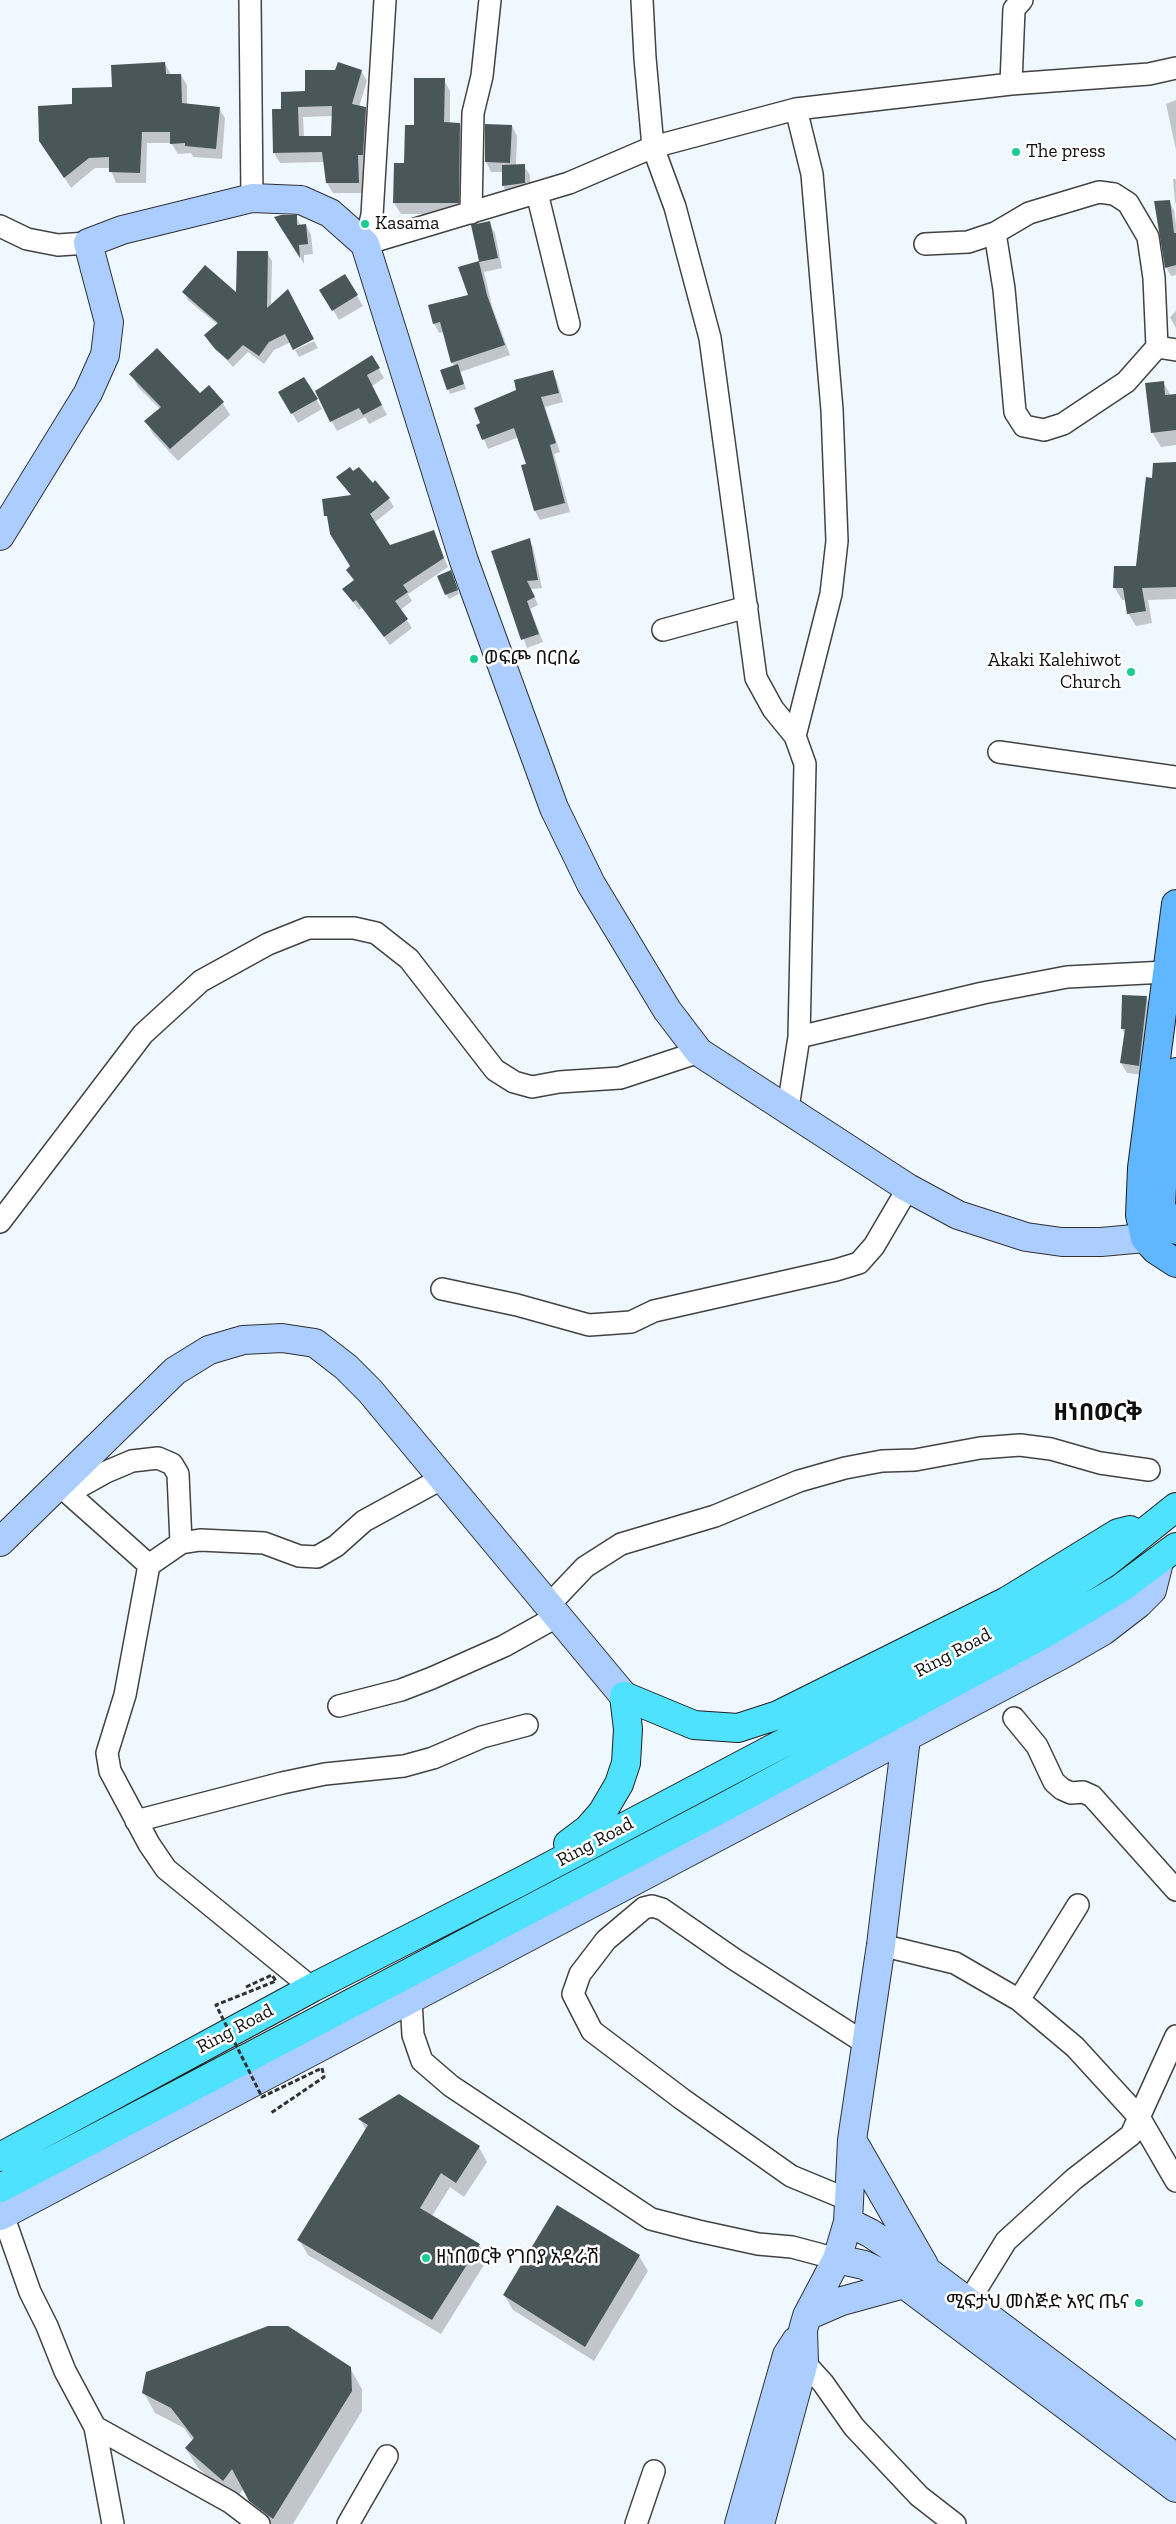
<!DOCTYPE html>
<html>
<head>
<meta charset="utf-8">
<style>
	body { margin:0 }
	canvas { display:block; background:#f0f8ff }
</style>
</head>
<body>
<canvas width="1176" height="2524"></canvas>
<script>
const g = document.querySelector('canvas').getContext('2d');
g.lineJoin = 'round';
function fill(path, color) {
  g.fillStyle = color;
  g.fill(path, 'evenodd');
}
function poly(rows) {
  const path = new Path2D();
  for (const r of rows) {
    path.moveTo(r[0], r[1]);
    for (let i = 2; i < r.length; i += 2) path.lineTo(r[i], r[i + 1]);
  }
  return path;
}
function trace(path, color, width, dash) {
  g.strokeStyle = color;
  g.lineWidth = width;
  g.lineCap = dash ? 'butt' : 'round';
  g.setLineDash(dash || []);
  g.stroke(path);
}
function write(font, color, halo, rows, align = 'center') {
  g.font = font + ' "Zilla Slab","Noto Sans Ethiopic",serif';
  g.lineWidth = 5;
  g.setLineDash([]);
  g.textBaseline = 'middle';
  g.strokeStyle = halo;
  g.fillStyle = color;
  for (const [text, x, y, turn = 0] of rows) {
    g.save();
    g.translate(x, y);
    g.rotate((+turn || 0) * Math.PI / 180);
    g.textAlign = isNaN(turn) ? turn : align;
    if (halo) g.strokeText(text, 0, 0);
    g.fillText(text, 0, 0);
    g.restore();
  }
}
const shadow = poly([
	[165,63,171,75,181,75,187,85,187,105,219,108,225,118,222,159,193,157,191,153,178,154,171,143,147,143,146,183,116,183,110,168,95,168,71,188,47,151,74,105],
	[361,71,367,81,359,107,365,108,371,118,368,165,364,164,364,193,333,193,327,183,324,162,280,163,274,153,274,111,282,110,306,92],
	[333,116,332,137,304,137,303,117],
	[444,80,450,91,450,124,460,124,466,135,464,214,401,214,394,203,415,126],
	[1176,100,1176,150,1166,104],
	[512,126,517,136,516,166,524,166,530,175,530,193,509,196,503,186,503,172,491,172,486,162],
	[1173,179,1176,179,1176,204,1175,202],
	[1169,201,1174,210,1176,224,1176,275,1171,276,1166,267],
	[296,217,301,226,306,225,311,235,313,254,304,255,304,264,276,218],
	[489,223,495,233,502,268,484,272,492,306,510,355,460,372,466,389,450,394,448,389,454,367,444,332,439,333,434,323,469,295,460,268,480,262],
	[267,252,272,261,271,306,291,342,274,350,264,364,248,352,233,367,210,343,205,335,218,325,188,300,184,292,238,295],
	[345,276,363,306,339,320,321,290],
	[1176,311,1176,328,1170,317],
	[314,341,318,348,299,357,295,350],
	[372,357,384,378,372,386,387,415,369,424,365,417,337,431,316,392],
	[552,372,557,381,563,402,545,407,560,452,554,454,570,512,540,520,535,511,528,465,519,437,488,449,478,425,518,391],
	[131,374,222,402,230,415,178,461,153,434,146,421,160,409,138,387],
	[304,378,322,409,298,423,280,393],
	[1163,382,1171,396,1176,395,1176,445,1161,447,1152,432],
	[1176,464,1176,599,1148,600,1152,623,1136,626,1128,613,1126,600,1122,600,1115,588,1137,567,1153,479],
	[353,473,372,484,389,499,394,507,374,523,389,547,433,532,448,567,408,594,412,601,400,610,412,628,390,645,362,607,359,610,344,590,355,581,348,570,352,567,352,496,338,478],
	[529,540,533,547,542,588,531,589,538,605,530,609,543,642,527,648,492,551],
	[453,576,459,594,449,599,446,594],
	[1146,997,1152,1007,1144,1075,1127,1073,1121,1063,1125,1034,1122,1029],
	[360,2119,479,2147,487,2162,464,2197,450,2187,432,2216,479,2245,487,2260,441,2334,308,2255,299,2240,366,2130],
	[639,2256,648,2271,594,2361,513,2310,504,2295],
	[350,2368,362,2389,362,2411,293,2524,266,2524,244,2488,235,2500,198,2468,186,2449,193,2441,184,2428,155,2413,144,2393]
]);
const building = poly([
	[165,62,166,74,181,74,182,103,220,107,216,149,185,146,185,143,170,144,170,132,142,132,140,173,109,172,109,157,89,158,64,178,39,141,38,106,72,104,72,88,112,87,111,65],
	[338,62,362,70,352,104,366,107,363,155,358,155,359,183,326,183,322,152,273,153,272,109,281,109,281,92,305,91,305,70,335,70],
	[332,106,331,136,299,136,298,107],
	[414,78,445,78,444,122,460,123,459,203,393,203,394,163,404,163,405,125,414,125],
	[485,124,512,125,510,163,485,162],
	[525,164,525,183,502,186,502,165],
	[1170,200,1174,233,1176,233,1176,265,1165,268,1154,201],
	[281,215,297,215,297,225,306,224,308,244,299,245,300,258,274,217],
	[490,221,498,258,479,262,487,295,505,345,451,363,440,322,433,324,428,305,468,295,458,267,479,261,471,225],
	[237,251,268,251,267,308,288,289,314,339,293,350,285,334,269,342,259,356,243,345,228,360,215,349,204,335,218,323,182,292,205,265,236,292],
	[345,274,358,295,332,311,319,290],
	[157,348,200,393,209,385,224,402,170,449,144,421,161,407,129,374],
	[372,355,380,368,367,375,382,405,363,415,359,408,330,422,315,391],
	[458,364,464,384,447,390,440,370],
	[553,370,559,393,541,397,556,443,550,445,565,503,534,511,521,465,526,464,514,428,482,440,476,425,480,423,474,408,516,390,514,380],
	[304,377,318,399,291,414,278,392],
	[1164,381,1165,395,1176,394,1176,430,1151,433,1145,383],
	[1176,462,1176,587,1142,588,1146,611,1127,614,1123,588,1113,588,1114,566,1136,566,1146,477,1152,478,1153,463],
	[350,467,353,471,359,467,373,483,375,480,390,498,370,514,390,545,434,530,444,558,403,585,408,592,395,601,408,619,384,637,356,600,353,602,342,589,354,580,346,570,350,566,330,534,327,516,324,516,322,499,351,495,336,477],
	[530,538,538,580,527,581,535,597,527,601,539,634,521,640,491,551],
	[451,570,458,590,445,595,437,576],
	[1122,995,1147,996,1139,1066,1120,1063,1125,1029,1121,1029],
	[399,2094,480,2146,456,2183,441,2173,420,2208,480,2244,432,2320,297,2240,368,2125,358,2119],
	[557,2205,640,2255,585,2347,503,2295],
	[268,2326,288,2326,351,2367,352,2391,273,2519,249,2501,232,2469,223,2481,185,2448,194,2438,171,2408,142,2393,146,2372]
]);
const street = poly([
	[250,0,252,198],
	[385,0,372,215,365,244,569,183,653,147,796,109,1011,84,1149,74,1176,68],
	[642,0,645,58,653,147,675,207,710,338,756,678,773,709,795,736,805,764,799,1037,788,1108],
	[1011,84,1014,9,1022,0],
	[537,193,569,324],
	[471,213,473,113,482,76,490,0],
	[0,226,27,239,58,245,88,243],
	[925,244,968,242,995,233,1029,213,1099,192,1114,194,1128,203,1148,237,1154,278,1157,347,1126,382,1063,424,1044,430,1024,426,1015,412,1004,289,995,233],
	[1157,347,1176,350],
	[663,630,747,607],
	[795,736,831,594,837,541,832,410,812,174,796,109],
	[999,752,1176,777],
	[799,1037,983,993,1067,977,1166,972],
	[0,1222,143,1034,201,981,268,944,308,928,354,928,376,933,409,959,495,1070,514,1082,532,1087,559,1082,620,1078,699,1052],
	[442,1289,517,1305,589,1325,631,1322,654,1311,836,1270,859,1263,874,1246,908,1188],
	[58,1484,149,1565],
	[68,1493,106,1472,132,1461,158,1458,172,1464,178,1474,181,1543],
	[547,1607,585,1567,621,1544,715,1516,799,1481,845,1468,882,1461,915,1460,980,1448,1020,1445,1051,1449,1100,1463,1149,1470],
	[339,1706,401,1690,432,1678,504,1646,556,1617],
	[1014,1718,1037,1746,1054,1782,1062,1789,1071,1793,1083,1792,1092,1796,1176,1890],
	[136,1821,282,1783,325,1774,404,1766,433,1758,482,1737,527,1725],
	[881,1945,955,1963,1019,2000,1075,2047,1139,2117,1176,2181],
	[312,1988,166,1869,149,1844,110,1771,107,1753,125,1695,149,1565,181,1543,200,1540,264,1543,299,1556,317,1557,336,1546,364,1521,441,1479],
	[411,2000,413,2035,422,2061,451,2086,651,2219,698,2231,758,2244,792,2247,837,2259],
	[1019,2000,1078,1905],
	[849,2200,791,2176,682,2099,592,2031,573,1994,580,1974,606,1940,644,1908,652,1906,662,1909,734,1959,865,2043],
	[3,2215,30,2292,47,2326,65,2371,95,2427,113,2524],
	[969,2301,1006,2241,1074,2179,1131,2135,1176,2036],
	[793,2357,804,2362,823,2383,854,2427,919,2496,955,2524],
	[95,2427,230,2502,259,2524],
	[348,2524,387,2456],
	[636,2524,654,2471]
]);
const secondary = poly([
	[0,536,88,393,105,355,109,322,88,243,122,230,252,198,301,200,330,213,365,244,464,561,554,808,591,884,667,1010,699,1052,908,1188,958,1215,1026,1237,1062,1242,1101,1242,1145,1238,1166,1229],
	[0,1542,175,1371,209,1350,243,1340,282,1338,315,1343,346,1367,370,1391,624,1696],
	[852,2140,924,2265],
	[0,2216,1063,1654,1103,1631,1138,1604,1152,1590,1159,1562],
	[848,2222,870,2233,927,2271,1176,2458],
	[837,2259,864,2265,904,2284,1176,2488],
	[807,2316,842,2301,904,2284],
	[739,2524,787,2355,796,2341],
	[760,2524,804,2362,803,2330,807,2316,837,2259,848,2222,852,2140,881,1945,906,1738]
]);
const primary = poly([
	[1176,904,1142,1168,1140,1215,1145,1238,1156,1250,1176,1263],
	[1176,1072,1163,1167,1161,1206,1171,1227,1176,1230]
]);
const highway = poly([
	[624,1696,694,1725,738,1728,778,1715,1007,1601,1118,1533,1130,1530],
	[568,1844,588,1829,602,1813,619,1784,626,1763,628,1729,624,1696],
	[0,2157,312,1988,518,1883,1024,1616,1106,1563,1176,1507],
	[0,2188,728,1805,1044,1634,1121,1588,1176,1547]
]);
const pathBridge = poly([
	[246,1987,272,1975,276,1981,216,2005,262,2097,322,2068,324,2077,271,2113]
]);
const markers = [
	[1016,152,5,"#19cc8f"],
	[365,224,5,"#19cc8f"],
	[474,659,5,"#19cc8f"],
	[1131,672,5,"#19cc8f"],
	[426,2258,5,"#19cc8f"],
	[1139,2303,5,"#19cc8f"]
];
const poiNames = [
	["The press",1026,152],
	["Kasama",375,224],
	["ወፍጮ በርበሬ",484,659],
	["Akaki Kalehiwot",1121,661,"right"],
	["Church",1121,683,"right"],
	["ዘነበወርቅ የገበያ አዳራሽ",436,2258],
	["ሚፍታህ መስጅድ አየር ጤና",1129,2303,"right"]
];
const streetNames = [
	["Ring Road",953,1653,-28],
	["Ring Road",595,1842,-28],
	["Ring Road",235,2029,-28]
];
const districtNames = [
	["ዘነበወርቅ",1098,1413]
];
fill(shadow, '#0003');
fill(building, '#4a5759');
trace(street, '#424242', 24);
trace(secondary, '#313131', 30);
trace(primary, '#202020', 30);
trace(highway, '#202020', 30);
trace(street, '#fff', 21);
trace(secondary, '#abcdff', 28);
trace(primary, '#60b6ff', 28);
trace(highway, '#4ee2ff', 28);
trace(pathBridge, '#313131', 3, [5, 2.5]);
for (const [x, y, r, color] of markers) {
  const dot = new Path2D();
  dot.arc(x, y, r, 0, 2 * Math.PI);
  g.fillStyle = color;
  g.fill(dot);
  trace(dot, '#fff', 2);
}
write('19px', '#0f0f0f', '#fff', poiNames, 'left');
write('19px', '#0f0f0f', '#fff', streetNames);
write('bold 24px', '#0f0f0f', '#fff', districtNames);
</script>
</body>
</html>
